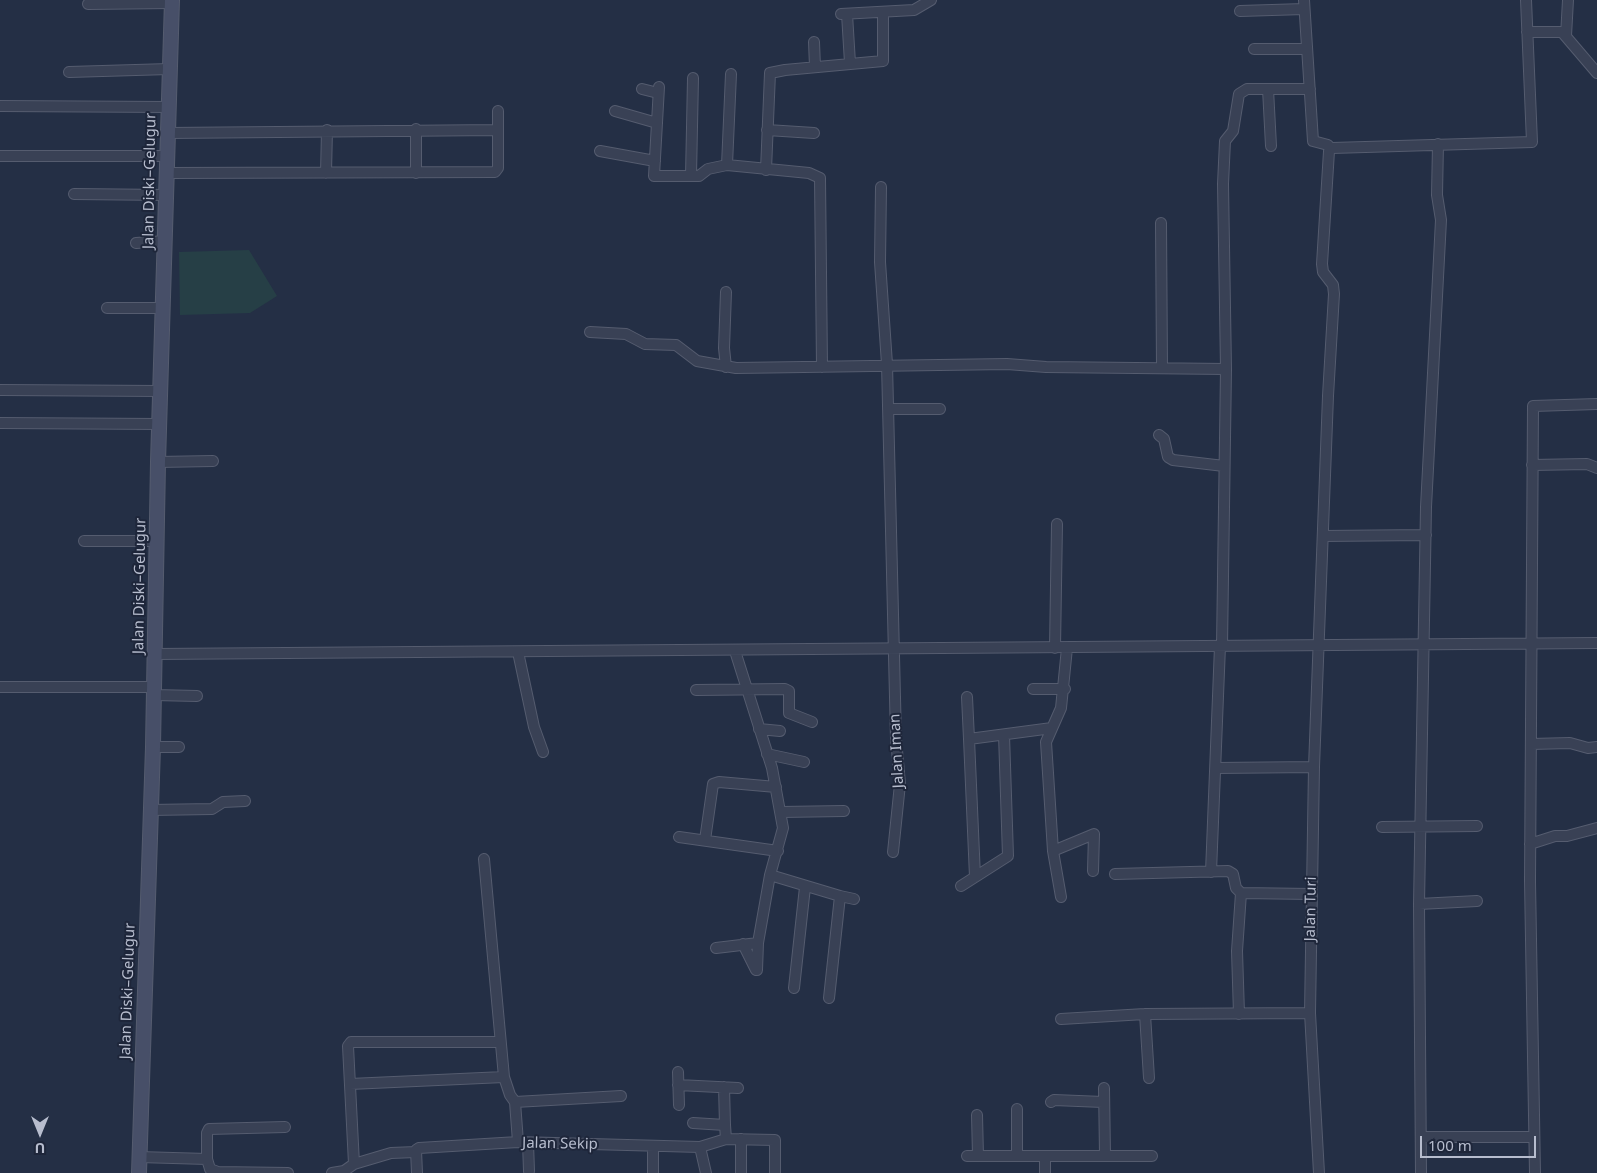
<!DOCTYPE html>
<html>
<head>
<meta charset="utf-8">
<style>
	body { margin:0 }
	#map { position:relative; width:1597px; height:1173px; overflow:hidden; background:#242f45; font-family:"Noto Sans",sans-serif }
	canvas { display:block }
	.north { position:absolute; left:15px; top:1108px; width:50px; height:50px; -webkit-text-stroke:4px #1e263a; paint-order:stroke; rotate:180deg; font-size:14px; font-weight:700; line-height:20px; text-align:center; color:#b7bdce }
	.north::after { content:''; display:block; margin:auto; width:18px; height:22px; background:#b7bdce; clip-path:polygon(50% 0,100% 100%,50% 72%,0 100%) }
	.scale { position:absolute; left:1420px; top:1136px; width:116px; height:22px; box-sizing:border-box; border:2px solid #b7bdce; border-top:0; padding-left:6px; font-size:15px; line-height:18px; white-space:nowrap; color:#b7bdce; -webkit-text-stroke:4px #1e263a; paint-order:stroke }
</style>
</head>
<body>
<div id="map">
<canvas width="1597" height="1173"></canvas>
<div class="north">U</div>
<div class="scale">100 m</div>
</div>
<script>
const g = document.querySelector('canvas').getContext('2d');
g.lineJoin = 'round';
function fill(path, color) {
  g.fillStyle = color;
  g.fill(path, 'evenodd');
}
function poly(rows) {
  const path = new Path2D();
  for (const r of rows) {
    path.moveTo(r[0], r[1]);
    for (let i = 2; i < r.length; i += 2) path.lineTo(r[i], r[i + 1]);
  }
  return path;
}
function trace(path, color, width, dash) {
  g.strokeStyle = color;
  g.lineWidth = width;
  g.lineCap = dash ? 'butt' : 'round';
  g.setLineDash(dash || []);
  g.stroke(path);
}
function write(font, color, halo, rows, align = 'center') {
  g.font = font + ' "Noto Sans",sans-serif';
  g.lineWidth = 4;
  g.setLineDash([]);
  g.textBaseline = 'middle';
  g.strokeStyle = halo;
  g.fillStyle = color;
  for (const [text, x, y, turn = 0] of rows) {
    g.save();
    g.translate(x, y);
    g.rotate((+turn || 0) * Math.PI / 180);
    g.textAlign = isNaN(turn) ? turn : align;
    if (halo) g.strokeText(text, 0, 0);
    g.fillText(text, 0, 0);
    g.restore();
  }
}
const green = poly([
	[249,250,277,296,250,313,180,315,179,252]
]);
const minor = poly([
	[1304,0,1313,141,1328,145,1330,149],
	[88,4,172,3],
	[1240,11,1304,9],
	[841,14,914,10,931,0],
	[847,14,850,63],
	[1527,32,1562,32,1597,73],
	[1566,36,1568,0],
	[814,42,815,67],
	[1254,49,1307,49],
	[69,72,169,69],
	[731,74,727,165,809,173,820,178,822,367],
	[659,87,654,176,699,176,708,169,727,165],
	[642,89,658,93],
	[1268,89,1271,146],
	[0,106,168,107],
	[615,111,657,123],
	[767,130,814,133],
	[168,133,498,130],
	[600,151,655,161],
	[0,156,168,156],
	[766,170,770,73,785,70,883,61,883,12],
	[167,173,495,172,498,168,498,111],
	[326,173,327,130],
	[416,173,416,129],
	[691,176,693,78],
	[881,187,880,262,887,364,896,739,900,784,893,852],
	[74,194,167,195],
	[1161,223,1162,368],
	[136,243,165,241],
	[107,308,163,308],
	[590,332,626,334,645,344,676,345,697,361,736,368,1007,364,1046,367,1226,369],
	[726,367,724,348,726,292],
	[1,390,161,391],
	[888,409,940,409],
	[0,423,160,424],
	[1159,435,1164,439,1168,457,1173,460,1224,466],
	[158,462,213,461],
	[1532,465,1587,464,1597,468],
	[1323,536,1426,535],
	[84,541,158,541],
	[1222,646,1226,369,1223,184,1225,141,1233,131,1239,94,1247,89,1310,89],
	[1055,648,1057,524],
	[1067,648,1061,708,1046,742,1053,851,1094,834,1093,871],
	[735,651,772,768,783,828,770,875,758,943,757,970],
	[518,652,534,727,543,752],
	[155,654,1597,643],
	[0,687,154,687],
	[1033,689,1065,689],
	[696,690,785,689,789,691,789,713,812,722],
	[154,695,197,696],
	[967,697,969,739,1052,728],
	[759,729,780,731],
	[969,739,975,877],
	[1531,744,1570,743,1588,748,1597,747],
	[153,747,179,747],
	[767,754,804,762],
	[1216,768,1314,767],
	[150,810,212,809,223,802,245,801],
	[781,812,844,811],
	[1382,827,1477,826],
	[679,837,778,851],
	[705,840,713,784,719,782,776,787],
	[1530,844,1555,836,1567,836,1597,828],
	[1053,851,1061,897],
	[484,859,504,1077,510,1095,515,1102,518,1142],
	[1211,872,1220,646],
	[1115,874,1228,871,1233,874,1236,888,1241,893,1311,894],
	[770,875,840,896,829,998],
	[961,886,1008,856,1004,735],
	[840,896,854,899],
	[1419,904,1477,901],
	[743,944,756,970],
	[716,948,758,943],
	[794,988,805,887],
	[1239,1014,1237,951,1241,893],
	[1061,1019,1145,1014],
	[678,1072,679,1105],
	[1149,1078,1145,1014,1310,1013],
	[350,1084,504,1077],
	[678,1085,738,1088],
	[724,1087,725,1125],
	[1104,1088,1105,1155],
	[515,1102,621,1096],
	[1051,1102,1054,1100,1103,1102],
	[1017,1109,1017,1156],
	[977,1115,978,1156],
	[693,1123,725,1125,726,1139],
	[285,1127,209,1129,207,1133,207,1159,210,1169,218,1172,288,1173],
	[1422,1137,1534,1137],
	[741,1139,741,1173],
	[528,1143,529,1171],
	[653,1146,653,1173],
	[700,1147,726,1139,775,1140,775,1173],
	[967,1156,1045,1156],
	[139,1157,207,1159],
	[354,1164,348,1046,351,1042,500,1042],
	[332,1173,344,1171,354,1164,391,1153,416,1152],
	[417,1173,416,1150,419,1148,518,1142,700,1147,706,1173],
	[1045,1173,1045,1156,1152,1156],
	[1319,1173,1310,1013,1314,767,1328,396,1334,294,1333,285,1323,272,1322,264,1329,151,1332,148,1532,142,1526,0],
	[1421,1173,1419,904,1426,507,1441,220,1437,195,1438,144],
	[1535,1173,1530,881,1533,406,1597,404]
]);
const secondary = poly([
	[139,1173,153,747,158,462,172,0]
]);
const streetNames = [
	["Jalan Diski–Gelugur",150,181,-89],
	["Jalan Diski–Gelugur",140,586,-89],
	["Jalan Iman",897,751,-93],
	["Jalan Turi",1311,909,-89],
	["Jalan Diski–Gelugur",128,991,-88],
	["Jalan Sekip",560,1144,1]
];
fill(green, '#263f46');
trace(minor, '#555c6f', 12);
trace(secondary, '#555c6f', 16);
trace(minor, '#394155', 10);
trace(secondary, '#474f68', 14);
write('15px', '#b7bdce', '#1e263a', streetNames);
</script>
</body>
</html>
